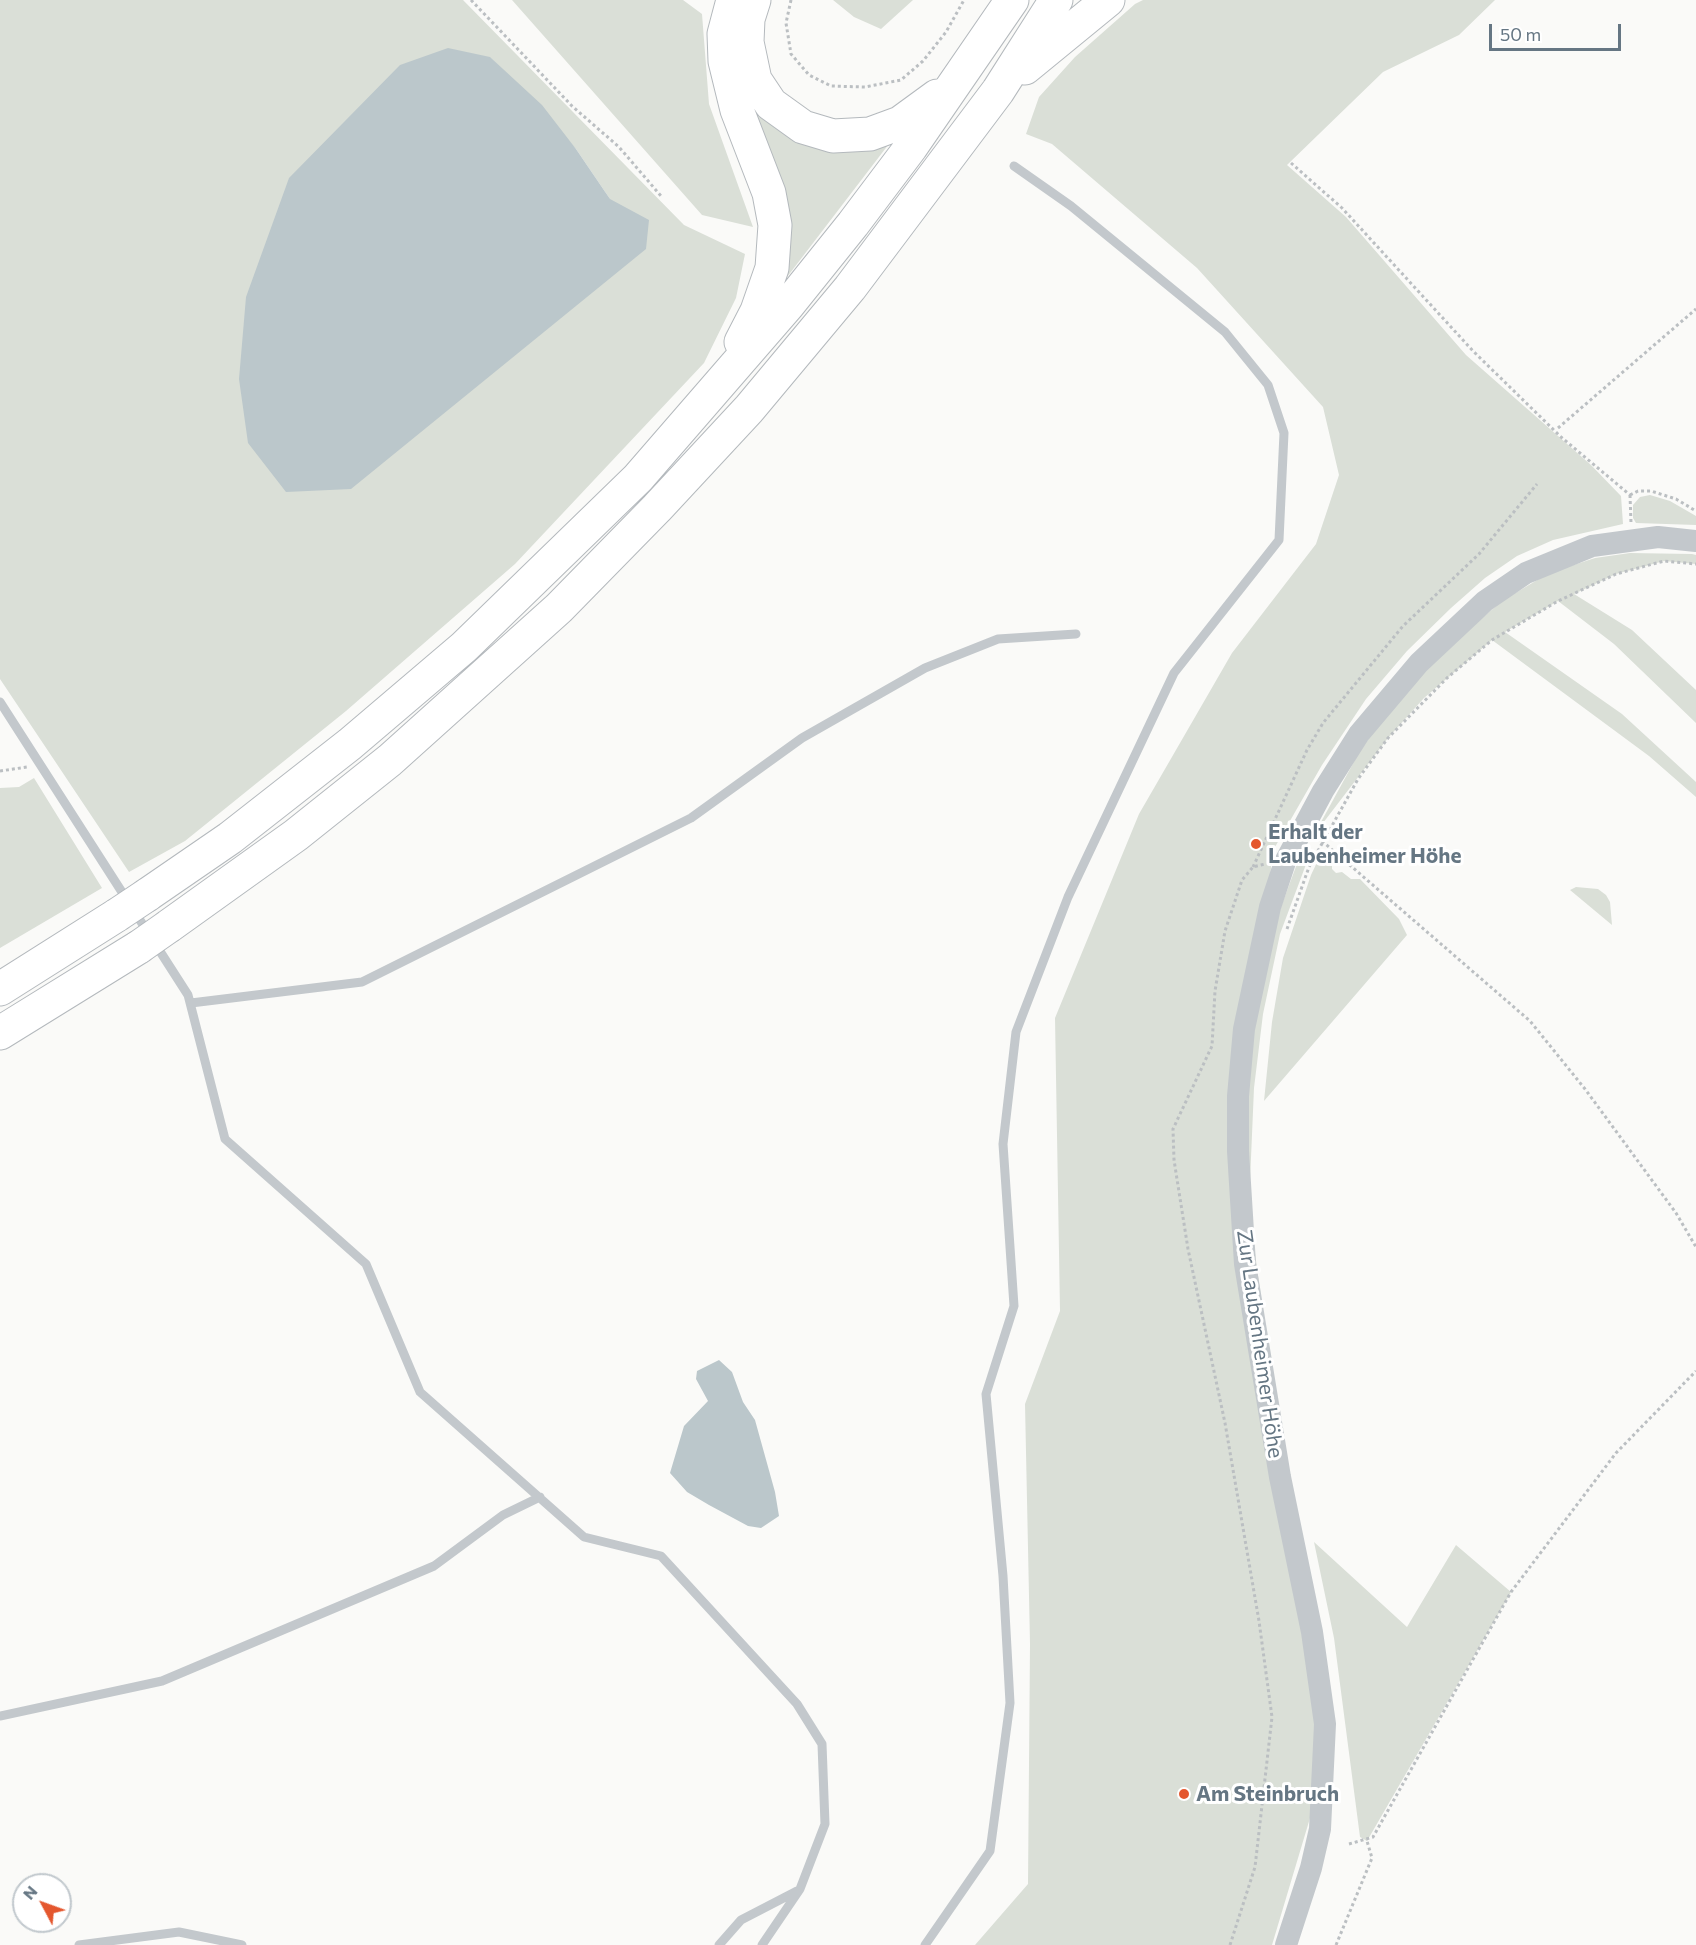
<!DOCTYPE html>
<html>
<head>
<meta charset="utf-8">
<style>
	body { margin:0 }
	#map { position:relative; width:1696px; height:1945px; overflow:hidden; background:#fafaf8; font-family:Commissioner,sans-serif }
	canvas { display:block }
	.north { position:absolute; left:12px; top:1873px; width:60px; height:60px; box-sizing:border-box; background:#fff; border:2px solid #c1c8cd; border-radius:50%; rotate:311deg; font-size:16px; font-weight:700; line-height:24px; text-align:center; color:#657683 }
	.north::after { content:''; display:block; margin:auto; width:21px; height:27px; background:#e4572e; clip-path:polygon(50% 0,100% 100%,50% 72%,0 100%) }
	.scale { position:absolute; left:1489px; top:24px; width:132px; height:27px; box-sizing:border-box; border:3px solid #657683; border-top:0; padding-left:8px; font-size:18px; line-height:21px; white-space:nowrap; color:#657683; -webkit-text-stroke:4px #fff; paint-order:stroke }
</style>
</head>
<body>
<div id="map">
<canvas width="1696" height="1945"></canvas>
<div class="north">N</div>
<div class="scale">50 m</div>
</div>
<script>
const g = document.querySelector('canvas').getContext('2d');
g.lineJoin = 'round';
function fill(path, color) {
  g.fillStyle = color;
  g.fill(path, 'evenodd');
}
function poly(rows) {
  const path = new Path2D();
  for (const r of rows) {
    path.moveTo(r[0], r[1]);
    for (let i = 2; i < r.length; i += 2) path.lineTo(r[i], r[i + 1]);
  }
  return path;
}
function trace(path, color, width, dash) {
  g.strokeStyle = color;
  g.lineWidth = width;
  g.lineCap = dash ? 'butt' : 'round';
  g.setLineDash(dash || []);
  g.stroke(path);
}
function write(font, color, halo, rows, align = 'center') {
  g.font = font + ' Commissioner,sans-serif';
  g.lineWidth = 6;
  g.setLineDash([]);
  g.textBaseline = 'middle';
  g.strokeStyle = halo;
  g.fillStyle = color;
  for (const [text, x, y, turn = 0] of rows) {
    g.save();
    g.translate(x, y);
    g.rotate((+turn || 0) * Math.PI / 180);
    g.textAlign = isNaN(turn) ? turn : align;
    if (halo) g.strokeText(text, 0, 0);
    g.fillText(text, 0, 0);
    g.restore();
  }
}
const green = poly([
	[0,0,463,0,684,225,745,254,736,298,704,363,515,564,346,711,185,841,129,872,0,679],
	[490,57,576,149,610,199],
	[512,0,683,0,702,14,709,104,753,227,702,215],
	[833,0,913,0,881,29,854,17],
	[1143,0,1495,0,1459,35,1383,72,1287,165,1346,217,1466,355,1591,465,1621,496,1623,524,1553,540,1517,556,1485,578,1451,608,1407,651,1366,699,1322,765,1271,854,1271,869,1227,1134,1308,1650,1318,1740,1313,1808,1272,1945,975,1945,1028,1884,1030,1644,1025,1404,1060,1311,1055,1018,1139,814,1232,653,1316,544,1339,475,1323,407,1197,268,1052,144,1026,134,1039,97,1075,57,1135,4],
	[740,95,762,108,895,136,774,294],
	[1650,495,1670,501,1696,516,1696,525,1636,523,1633,518,1633,505,1640,497],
	[1630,553,1692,554,1696,555,1696,564,1664,561,1616,574,1574,594,1632,630,1696,690,1696,723,1614,644,1558,601,1505,632,1622,714,1696,782,1696,797,1649,756,1492,640,1424,698,1388,738,1323,823,1321,822,1361,749,1402,694,1452,644,1502,601,1549,573,1595,558],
	[34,778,102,888,0,948,0,788,19,787],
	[1307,848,1311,851,1280,934,1263,1014,1254,1088,1250,1181,1253,1238,1265,1327,1250,1243,1248,1060,1269,939,1301,853],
	[1326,851,1332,858,1332,869,1336,873,1342,872,1351,879,1360,879,1399,919,1407,935,1264,1101,1272,1022,1283,958,1311,875,1322,852],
	[1576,887,1598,889,1606,895,1610,902,1612,925,1570,890],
	[1314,1542,1407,1627,1456,1545,1511,1592,1367,1841,1360,1837,1334,1638]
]);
const water = poly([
	[448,48,490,57,542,105,576,149,610,199,649,220,646,249,351,489,286,492,248,443,239,379,246,297,289,178,400,65],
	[719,1360,732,1372,743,1402,755,1420,775,1492,779,1516,761,1528,748,1526,709,1505,687,1492,670,1473,684,1426,708,1401,696,1379,697,1371]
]);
const path = poly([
	[471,0,572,106,619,147,661,196],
	[791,0,786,23,791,54,809,75,831,86,865,87,901,80,923,61,946,32,964,0],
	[1291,163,1342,208,1473,351,1561,437,1630,495],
	[1558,428,1696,309],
	[1630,495,1638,491,1651,491,1676,499,1696,511],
	[1630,495,1631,523],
	[0,771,27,767],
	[1322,841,1530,1021,1585,1089,1676,1213,1696,1247],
	[1253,867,1307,750,1323,723,1403,626,1479,554,1537,484],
	[1287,929,1309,867,1358,779,1388,738,1447,678,1492,640,1558,601,1616,574,1664,561,1696,564],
	[1349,1844,1373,1837,1511,1592,1616,1453,1696,1371],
	[1230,1945,1255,1867,1272,1717,1259,1621,1225,1423,1188,1249,1174,1160,1173,1129,1212,1046,1215,991,1225,931,1242,880,1253,867,1265,864],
	[1336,1945,1372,1858,1367,1841]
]);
const service = poly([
	[0,702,188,995,225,1139,366,1264,420,1392,584,1537,661,1556,797,1704,822,1744,825,1824,800,1889,762,1945],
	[191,1003,362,982,691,818,802,738,925,668,998,639,1076,634],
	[0,1716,162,1681,434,1566,503,1515,540,1497],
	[79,1945,179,1932,242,1945],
	[719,1945,741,1920,797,1891],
	[925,1945,990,1851,1010,1703,1003,1576,986,1394,1014,1306,1003,1144,1016,1032,1068,897,1174,673,1279,540,1284,433,1268,385,1225,332,1071,206,1014,166]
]);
const tertiary = poly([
	[1286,1945,1311,1868,1320,1829,1325,1724,1312,1632,1280,1477,1245,1264,1238,1151,1238,1096,1244,1029,1270,907,1285,862,1323,791,1359,734,1419,663,1485,601,1526,573,1592,546,1658,537,1696,541]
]);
const motorway = poly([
	[733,0,724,34,725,61,737,110,769,193,775,225,772,268,757,311,741,342],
	[754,0,748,19,747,42,755,80,771,104,803,127,833,136,870,134,900,123,937,96],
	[1025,68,1108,0],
	[147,895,230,838,350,744,464,647,638,478,788,305,853,224,911,147,1012,0],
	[169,926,296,835,390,760,559,608,657,508,749,409,850,288,998,91,1056,0],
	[0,989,117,915],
	[0,1033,139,947]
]);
const motorwayBridge = poly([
	[117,915,147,895],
	[139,947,169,926]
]);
const markers = [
	[1256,844,6,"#e4572e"],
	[1184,1794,6,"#e4572e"]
];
const poiNames = [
	["Erhalt der",1268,832],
	["Laubenheimer Höhe",1268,856],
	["Am Steinbruch",1196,1794]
];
const streetNames = [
	["Zur Laubenheimer Höhe",1260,1344,82]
];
fill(green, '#dadfd7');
fill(water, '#bbc7cb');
trace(motorway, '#b4b9bd', 35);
trace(path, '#bbbfc2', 3, [3, 3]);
trace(service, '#c3c8cc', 9);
trace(tertiary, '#c3c8cc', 22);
trace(motorway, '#fff', 33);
trace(motorwayBridge, '#b4b9bd', 35, []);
trace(motorwayBridge, '#fff', 33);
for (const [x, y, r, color] of markers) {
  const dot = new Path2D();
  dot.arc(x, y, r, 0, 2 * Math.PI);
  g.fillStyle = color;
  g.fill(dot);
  trace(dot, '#fff', 2);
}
write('bold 21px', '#657683', '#fff', poiNames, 'left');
write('21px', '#657683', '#fff', streetNames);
</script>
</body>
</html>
